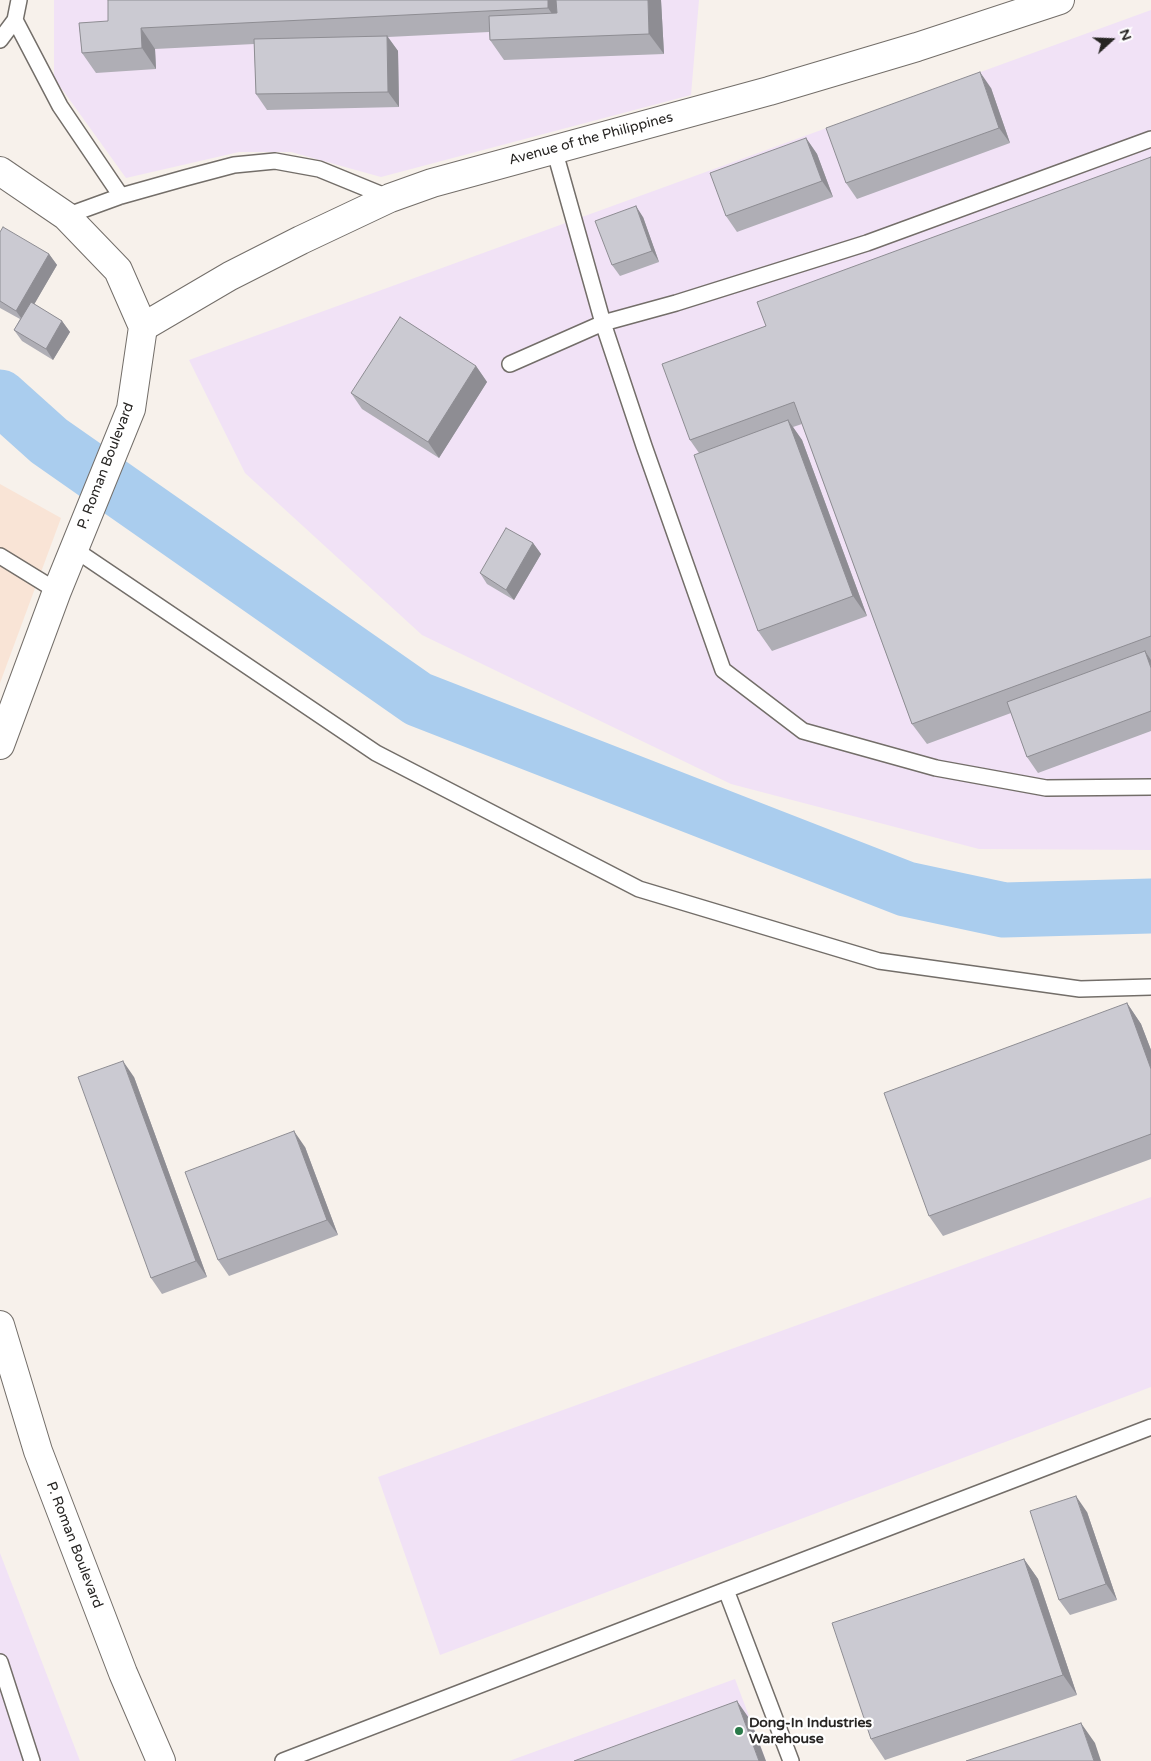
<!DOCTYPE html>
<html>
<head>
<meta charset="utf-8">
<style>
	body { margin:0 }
	#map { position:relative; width:1151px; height:1761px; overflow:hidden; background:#f7f1eb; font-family:"Varela Round",sans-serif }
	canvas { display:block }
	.north { position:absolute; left:1086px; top:15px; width:50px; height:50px; -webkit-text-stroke:4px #fff; paint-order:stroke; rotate:70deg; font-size:14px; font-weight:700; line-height:20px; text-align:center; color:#272523 }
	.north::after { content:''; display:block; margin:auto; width:18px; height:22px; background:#272523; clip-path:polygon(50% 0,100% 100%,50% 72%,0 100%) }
</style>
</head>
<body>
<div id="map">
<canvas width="1151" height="1761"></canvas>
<div class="north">N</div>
</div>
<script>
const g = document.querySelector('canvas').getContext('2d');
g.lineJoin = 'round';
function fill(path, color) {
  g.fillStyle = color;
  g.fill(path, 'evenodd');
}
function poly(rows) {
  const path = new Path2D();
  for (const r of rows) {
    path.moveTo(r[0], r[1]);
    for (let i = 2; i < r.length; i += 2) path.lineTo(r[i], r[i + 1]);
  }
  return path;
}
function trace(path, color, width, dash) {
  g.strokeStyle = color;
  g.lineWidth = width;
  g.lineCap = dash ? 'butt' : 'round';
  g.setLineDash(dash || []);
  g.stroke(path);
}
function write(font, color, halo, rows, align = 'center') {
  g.font = font + ' "Varela Round",sans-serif';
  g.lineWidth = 4.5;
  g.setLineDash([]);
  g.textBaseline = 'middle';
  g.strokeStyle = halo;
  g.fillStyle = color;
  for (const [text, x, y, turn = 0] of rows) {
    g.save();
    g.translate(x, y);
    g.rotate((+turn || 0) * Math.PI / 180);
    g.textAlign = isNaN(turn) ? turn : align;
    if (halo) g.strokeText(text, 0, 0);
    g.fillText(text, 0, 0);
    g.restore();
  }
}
const commercial = poly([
	[0,484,61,518,0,683]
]);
const industrial = poly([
	[54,0,699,0,691,95,381,177,291,152,239,152,126,178,54,78],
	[1151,10,1151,850,979,849,731,784,422,635,245,473,189,360],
	[1151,1197,1151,1387,440,1655,378,1477],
	[0,1553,80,1761,0,1761],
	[735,1679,766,1761,509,1761]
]);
const river = poly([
	[0,397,49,441,418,699,906,889,1004,910,1151,906]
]);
const service = poly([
	[15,20,60,106,121,196],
	[0,40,15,20,19,0],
	[554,149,603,323,644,446,723,670,803,731,936,768,1046,788,1151,787],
	[66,216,121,196,185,178,234,165,275,161,319,169,390,198],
	[510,364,603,323,676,303,867,243,1151,139],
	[74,549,376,753,639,889,879,961,1080,989,1151,987],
	[0,556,57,591],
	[0,1662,32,1761],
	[283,1761,726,1590],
	[791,1761,726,1590,1151,1427]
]);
const secondary = poly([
	[143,327,230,276,301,240,390,198,432,183,769,91,917,47,1060,0]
]);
const primary = poly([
	[0,171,66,216,118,270,143,327,131,409,57,591,0,745],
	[0,1325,38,1451,123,1673,161,1761]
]);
const wall = poly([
	[661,0,664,54,504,60,490,40,489,32,388,37,398,51,399,107,267,110,256,94,254,44,155,49,156,69,96,73,82,53,79,23],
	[991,88,1010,143,857,199,846,183],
	[806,138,817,154,833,197,737,232,726,216],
	[1151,157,1151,731,1038,773,1027,757,1011,713,927,744,912,724,802,424,793,427,802,440,867,616,772,651,758,631,699,453,690,440,766,326],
	[643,217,659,262,620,276,612,265],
	[0,232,49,254,57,265,34,304,62,321,70,332,53,360,22,341,14,330,20,319,0,308],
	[476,366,487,382,439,458,362,409,351,393],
	[533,543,541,554,514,600,487,584,480,573],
	[1127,1003,1141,1024,1151,1050,1151,1159,943,1236,929,1216],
	[134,1077,207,1277,162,1294,151,1278],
	[305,1147,338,1235,229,1276,218,1260],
	[1087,1512,1117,1600,1070,1615,1059,1600],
	[1024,1559,1038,1579,1077,1695,885,1760,871,1739]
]);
const shadedWall = poly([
	[548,0,562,0,562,28,548,8],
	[648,0,661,0,664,54,649,34],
	[141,28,155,49,156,69,142,48],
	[387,36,398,51,399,107,388,92],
	[980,72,991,88,1010,143,999,128],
	[806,138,817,154,833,197,822,181],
	[636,206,643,217,659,262,652,251],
	[49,254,57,265,24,322,16,311],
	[62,321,70,332,53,360,46,349],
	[476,366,487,382,439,458,428,442],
	[788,420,802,440,867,616,853,596],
	[533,543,541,554,514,600,506,590],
	[1145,651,1151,660,1151,668],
	[1127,1003,1141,1024,1151,1050,1151,1069],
	[123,1061,134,1077,207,1277,196,1261],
	[294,1131,305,1147,338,1235,327,1220],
	[1076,1496,1087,1512,1117,1600,1106,1584],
	[1024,1559,1038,1579,1077,1695,1063,1675],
	[737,1701,751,1721,766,1761,759,1761],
	[1081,1723,1095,1743,1101,1761,1094,1761]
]);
const building = poly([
	[108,0,548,0,548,8,141,28,142,48,82,53,79,23,108,21,108,0],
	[556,0,648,0,649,34,490,40,489,16,557,13,556,0],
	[387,36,388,92,256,94,254,39,387,36],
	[980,72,999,128,846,183,826,128,980,72],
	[806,138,822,181,726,216,710,173,806,138],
	[1151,157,1151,636,912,724,794,402,690,440,662,364,766,326,757,302,1151,157],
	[636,206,652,251,612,265,595,221,636,206],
	[3,227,49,254,16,311,0,301,0,232,3,227],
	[31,302,62,321,46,349,14,330,31,302],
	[400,317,476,366,428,442,351,393,400,317],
	[788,420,853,596,758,631,694,455,788,420],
	[506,528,533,543,506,590,480,573,506,528],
	[1145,651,1151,668,1151,711,1027,757,1007,702,1145,651],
	[1127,1003,1151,1069,1151,1134,929,1216,884,1093,1127,1003],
	[123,1061,196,1261,151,1278,78,1077,123,1061],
	[294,1131,327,1220,218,1260,185,1172,294,1131],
	[1076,1496,1106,1584,1059,1600,1030,1511,1076,1496],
	[1024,1559,1063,1675,871,1739,832,1623,1024,1559],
	[737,1701,759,1761,574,1761,737,1701],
	[1081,1723,1094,1761,966,1761,1081,1723]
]);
const markers = [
	[739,1731,5,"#2a7a4a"]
];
const streetNames = [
	["Avenue of the Philippines",591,139,-15],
	["P. Roman Boulevard",106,466,-69],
	["P. Roman Boulevard",74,1545,69]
];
const poiNames = [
	["Dong-In Industries",749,1723],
	["Warehouse",749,1739]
];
fill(commercial, '#f9e4d6');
fill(industrial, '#f1e2f6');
trace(river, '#aacdee', 55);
trace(service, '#736e69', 18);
trace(secondary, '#736e69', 30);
trace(primary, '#736e69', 30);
trace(service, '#fff', 15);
trace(secondary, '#fff', 28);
trace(primary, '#fff', 28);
fill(wall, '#afaeb5');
fill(shadedWall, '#8e8d93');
fill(building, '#cbcad2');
trace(building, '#8e8d93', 1);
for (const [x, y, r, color] of markers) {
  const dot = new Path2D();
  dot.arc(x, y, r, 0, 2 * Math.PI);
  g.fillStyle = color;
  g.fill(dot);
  trace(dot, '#fff', 2);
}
write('14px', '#272523', '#fff', streetNames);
write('bold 14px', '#272523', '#fff', poiNames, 'left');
</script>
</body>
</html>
